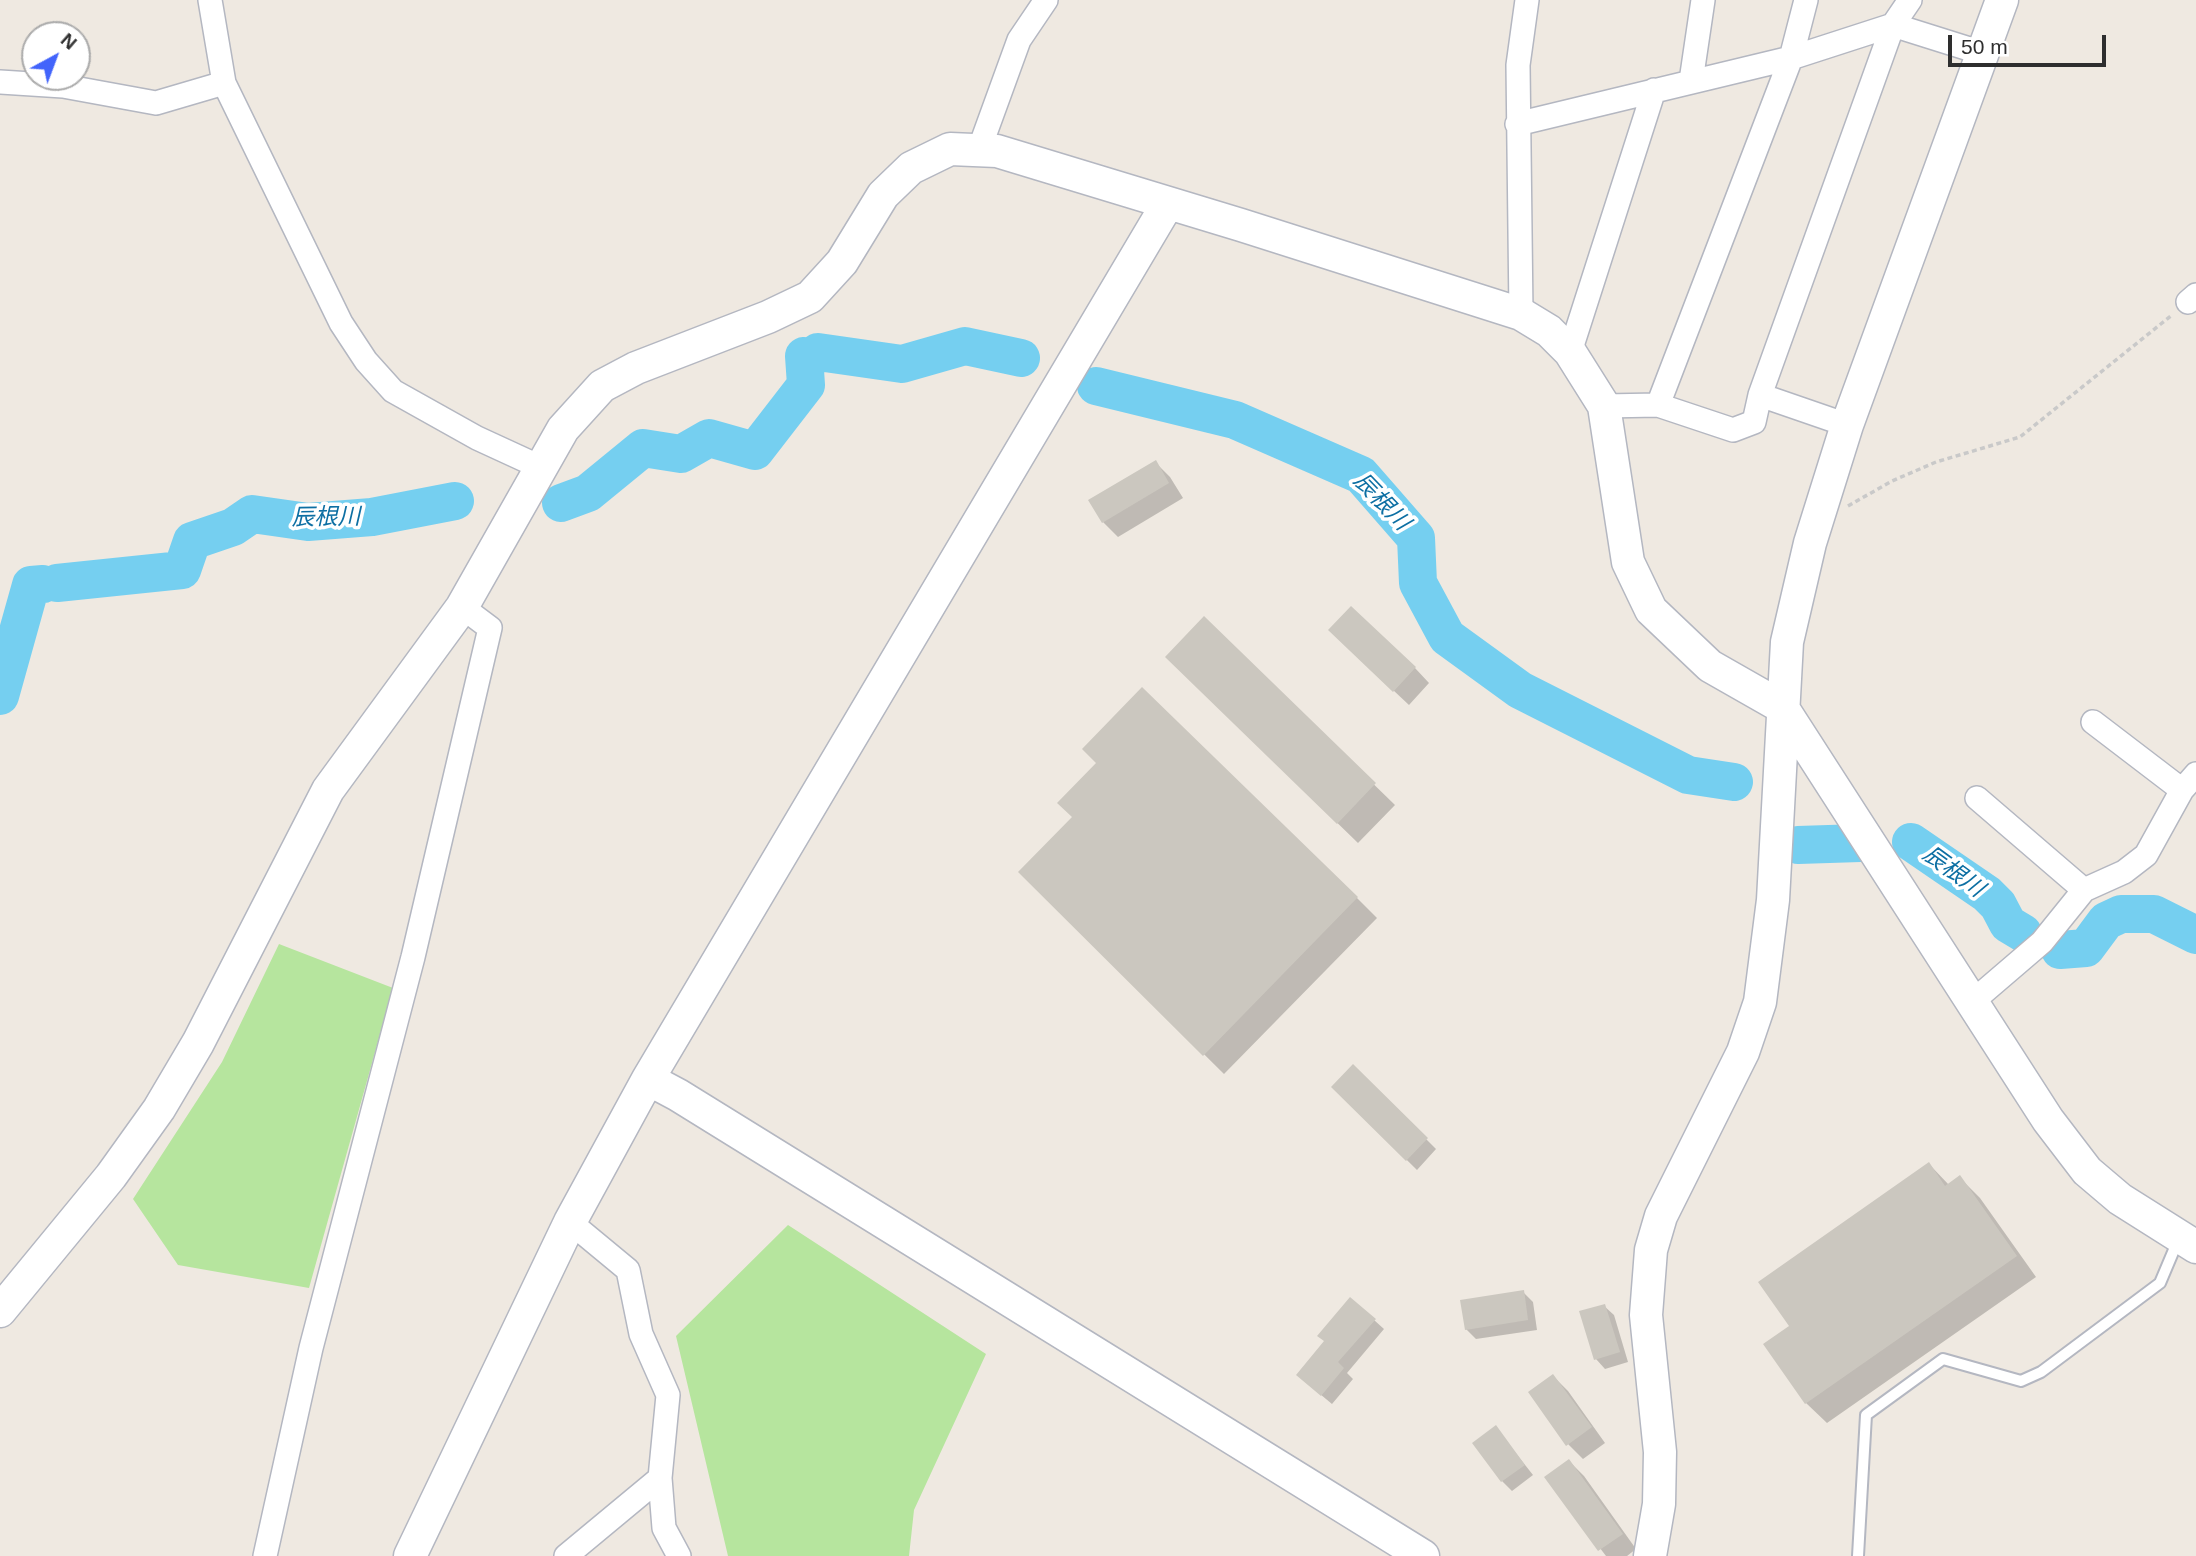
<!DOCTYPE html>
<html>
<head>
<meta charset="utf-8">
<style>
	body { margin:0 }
	#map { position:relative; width:2196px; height:1556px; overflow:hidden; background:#efe9e1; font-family:Helvetica,sans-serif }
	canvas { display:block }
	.north { position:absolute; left:21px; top:21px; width:70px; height:70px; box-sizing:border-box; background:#fff; border:2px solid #ababab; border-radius:50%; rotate:41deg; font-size:19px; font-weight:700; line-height:28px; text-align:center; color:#2e2e2e }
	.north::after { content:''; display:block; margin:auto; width:24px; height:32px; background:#4264fb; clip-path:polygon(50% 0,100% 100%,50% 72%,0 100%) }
	.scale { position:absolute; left:1948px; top:35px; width:158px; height:32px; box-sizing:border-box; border:4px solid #2e2e2e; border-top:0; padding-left:9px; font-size:21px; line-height:24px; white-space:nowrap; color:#2e2e2e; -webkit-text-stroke:5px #fff; paint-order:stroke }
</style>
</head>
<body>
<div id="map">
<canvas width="2196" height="1556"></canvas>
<div class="north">N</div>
<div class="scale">50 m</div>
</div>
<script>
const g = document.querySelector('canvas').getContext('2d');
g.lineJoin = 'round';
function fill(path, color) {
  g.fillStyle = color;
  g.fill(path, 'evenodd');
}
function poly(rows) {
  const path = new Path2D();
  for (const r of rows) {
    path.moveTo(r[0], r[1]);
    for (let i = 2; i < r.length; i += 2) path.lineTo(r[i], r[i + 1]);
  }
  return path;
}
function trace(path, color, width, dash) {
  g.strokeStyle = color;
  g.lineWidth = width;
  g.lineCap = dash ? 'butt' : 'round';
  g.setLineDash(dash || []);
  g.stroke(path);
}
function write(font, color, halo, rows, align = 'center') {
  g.font = font + ' Helvetica,"Noto Sans JP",sans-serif';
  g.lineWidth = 7;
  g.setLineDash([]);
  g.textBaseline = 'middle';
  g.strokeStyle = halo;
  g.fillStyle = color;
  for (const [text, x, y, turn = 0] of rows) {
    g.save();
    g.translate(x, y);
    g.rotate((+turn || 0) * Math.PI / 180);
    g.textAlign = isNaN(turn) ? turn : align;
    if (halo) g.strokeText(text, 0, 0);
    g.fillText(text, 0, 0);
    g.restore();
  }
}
const green = poly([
	[279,944,393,988,309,1288,178,1265,133,1199,222,1062],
	[788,1225,986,1354,914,1510,909,1556,728,1556,676,1336]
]);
const shadow = poly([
	[1155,462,1170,477,1183,498,1118,537,1103,522],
	[1204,619,1395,805,1358,843,1187,677],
	[1345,645,1415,668,1429,683,1409,705],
	[1074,818,1357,898,1377,918,1224,1074,1020,872],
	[1353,1066,1436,1149,1417,1170,1333,1087],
	[1929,1164,1949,1185,1960,1178,1980,1198,2036,1277,1827,1423,1806,1403,1765,1345,1791,1327],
	[1523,1292,1533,1302,1537,1330,1476,1339,1466,1329],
	[1604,1306,1614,1315,1628,1362,1605,1369,1596,1359],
	[1374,1320,1384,1329,1347,1373,1353,1379,1332,1404,1308,1384],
	[1553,1376,1568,1391,1605,1443,1583,1459,1568,1444],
	[1496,1428,1533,1475,1512,1491,1502,1481],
	[1569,1461,1584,1476,1636,1549,1627,1556,1606,1556,1546,1477]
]);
const river = poly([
	[818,352,902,364,965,346,1021,358],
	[1096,386,1235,420,1361,475,1416,538,1418,583,1447,637,1520,690,1688,775,1734,782],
	[561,503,588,493,643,448,681,454,709,438,755,451,806,385,804,356],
	[57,583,182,570,192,541,233,527,252,514,308,522,372,517,455,501],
	[0,696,31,585,43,584],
	[1911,842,1987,894,1998,905,2008,924,2023,933],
	[1798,845,1860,843],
	[2060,950,2086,948,2106,921,2121,914,2154,914,2196,935]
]);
const building = poly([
	[1156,460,1169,483,1102,523,1088,500],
	[1351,606,1416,667,1393,692,1328,630],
	[1204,616,1376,783,1337,824,1165,657],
	[1142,687,1358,897,1203,1056,1018,872,1072,817,1057,803,1096,763,1082,749],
	[1353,1064,1428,1138,1406,1161,1331,1087],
	[1929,1162,1945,1186,1960,1175,2017,1256,1805,1404,1763,1344,1789,1326,1758,1282],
	[1524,1290,1528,1320,1465,1330,1460,1300],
	[1350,1297,1376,1319,1338,1362,1344,1368,1321,1396,1296,1375,1324,1341,1317,1336],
	[1605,1304,1620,1352,1594,1360,1579,1311],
	[1553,1374,1592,1427,1566,1446,1528,1392],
	[1496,1425,1525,1465,1501,1482,1472,1443],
	[1569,1459,1623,1534,1598,1551,1544,1477]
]);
const path = poly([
	[1848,506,1892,481,1936,462,2020,437,2172,315]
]);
const lane = poly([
	[1858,1556,1866,1415,1943,1359,2021,1381,2041,1372,2160,1283,2179,1238]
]);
const street = poly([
	[210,0,224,83,341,323,366,361,393,391,477,438,540,467],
	[1691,81,1703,0],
	[0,82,63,86,156,103,224,83],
	[1517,124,1791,58,1893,25,1982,53],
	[979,150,1019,40,1046,0],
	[2188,302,2196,295],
	[1521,314,1518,65,1527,0],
	[1570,352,1654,90],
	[1760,395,1847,425],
	[1658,405,1791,58,1806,0],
	[1604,406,1658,405,1733,430,1754,422,1760,395,1893,25,1910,0],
	[2093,722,2182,790],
	[1977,798,2084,890],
	[1972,1002,2042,942,2084,890,2124,872,2146,855,2182,790,2196,774],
	[570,1222,628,1270,641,1334,668,1395,660,1478,664,1528,679,1556],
	[265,1556,311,1348,413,957,490,628,462,607],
	[566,1556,660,1478]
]);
const secondary = poly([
	[648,1079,1168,203],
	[0,1311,111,1176,159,1109,198,1043,328,790,462,607,563,429,602,386,636,368,768,317,810,297,842,262,883,195,911,168,950,149,997,151,1241,225,1521,314,1549,331,1570,352,1604,406,1628,562,1651,610,1710,666,1782,707,2048,1120,2087,1171,2120,1199,2196,1247],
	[410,1556,570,1222,648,1079,678,1095,1423,1556],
	[1650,1556,1659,1504,1660,1452,1646,1315,1651,1250,1661,1216,1743,1052,1760,1002,1773,900,1787,642,1810,543,1847,425,2002,0]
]);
const waterNames = [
	["辰根川",1381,502,46],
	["辰根川",326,518,-1],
	["辰根川",1953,872,36]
];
fill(green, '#b6e59e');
fill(shadow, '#0003');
trace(river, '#75cff0', 38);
fill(building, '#cbc7bf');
trace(lane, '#b4b7c1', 14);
trace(street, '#b4b7c1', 26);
trace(secondary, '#b4b7c1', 35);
trace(path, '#c9c9c9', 3.5, [5, 3.5]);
trace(lane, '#fff', 10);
trace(street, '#fff', 23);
trace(secondary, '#fff', 32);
write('italic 23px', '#0d6fa3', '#fff', waterNames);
</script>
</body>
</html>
